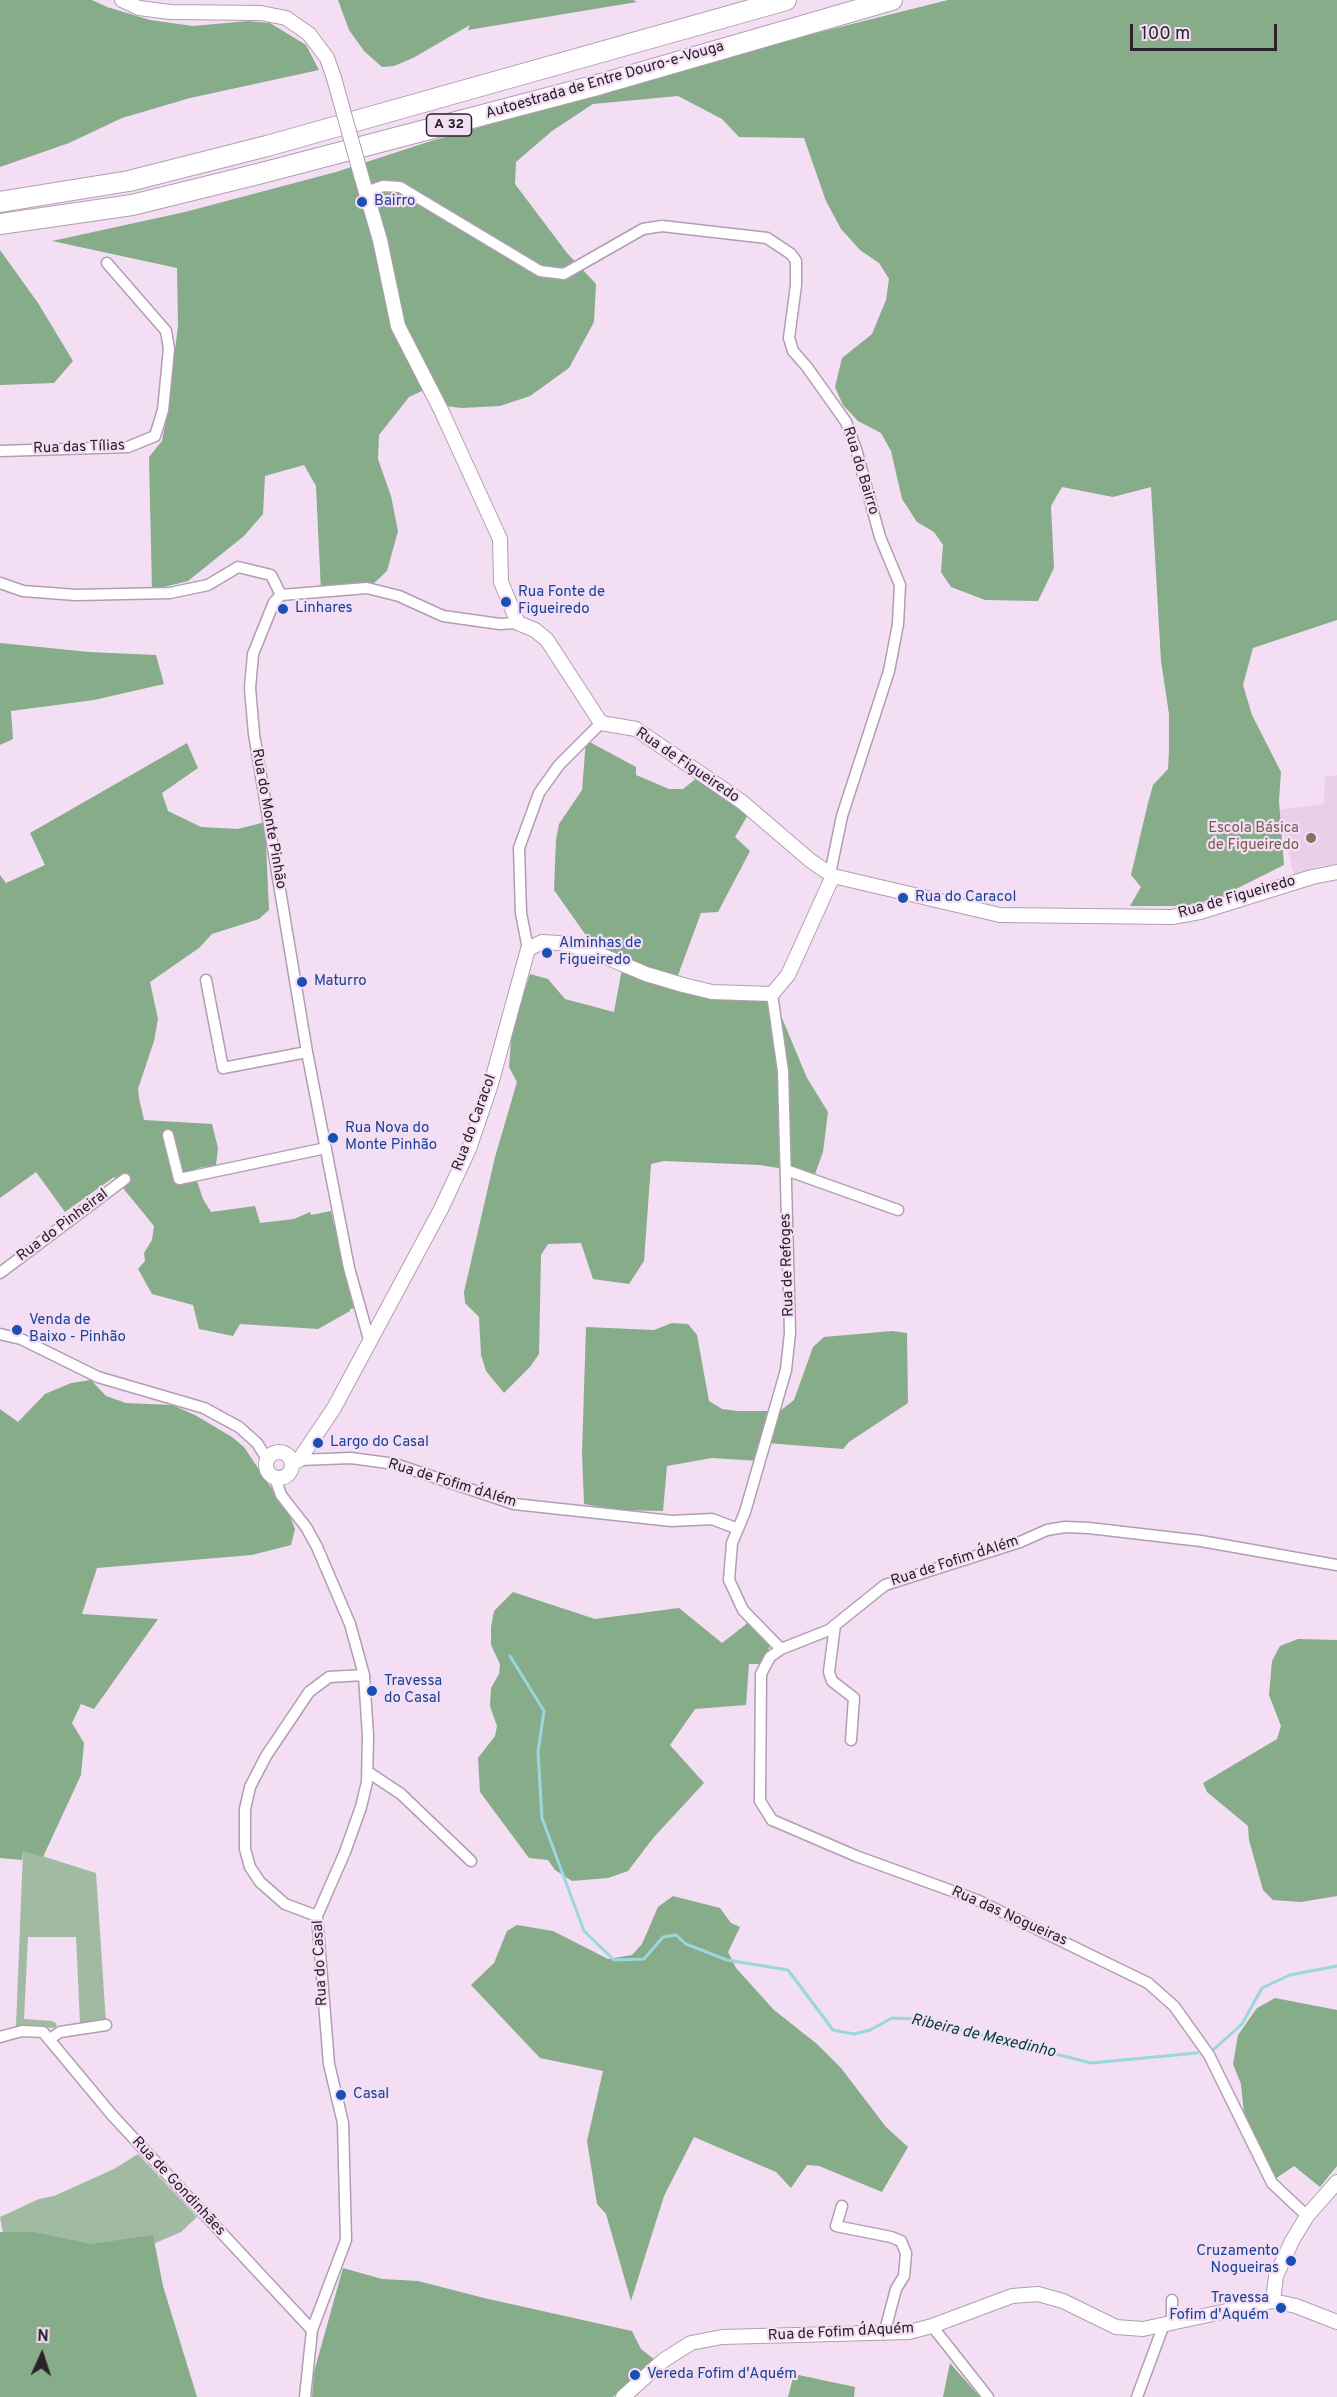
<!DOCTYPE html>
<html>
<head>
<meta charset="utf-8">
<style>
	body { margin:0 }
	#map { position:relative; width:1337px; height:2397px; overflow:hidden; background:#f4def4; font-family:Overpass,sans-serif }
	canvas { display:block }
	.north { position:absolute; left:12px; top:2325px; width:60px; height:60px; -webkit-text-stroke:4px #f4def4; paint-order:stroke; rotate:3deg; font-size:16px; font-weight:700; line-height:24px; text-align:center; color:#29222a }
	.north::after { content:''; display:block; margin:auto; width:21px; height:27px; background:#29222a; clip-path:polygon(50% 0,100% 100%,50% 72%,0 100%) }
	.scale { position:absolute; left:1130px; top:24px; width:147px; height:27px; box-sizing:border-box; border:3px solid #29222a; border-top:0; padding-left:8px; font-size:18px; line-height:21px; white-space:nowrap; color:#29222a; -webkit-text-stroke:4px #f4def4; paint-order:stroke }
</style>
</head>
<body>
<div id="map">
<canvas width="1337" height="2397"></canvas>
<div class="north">N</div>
<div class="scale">100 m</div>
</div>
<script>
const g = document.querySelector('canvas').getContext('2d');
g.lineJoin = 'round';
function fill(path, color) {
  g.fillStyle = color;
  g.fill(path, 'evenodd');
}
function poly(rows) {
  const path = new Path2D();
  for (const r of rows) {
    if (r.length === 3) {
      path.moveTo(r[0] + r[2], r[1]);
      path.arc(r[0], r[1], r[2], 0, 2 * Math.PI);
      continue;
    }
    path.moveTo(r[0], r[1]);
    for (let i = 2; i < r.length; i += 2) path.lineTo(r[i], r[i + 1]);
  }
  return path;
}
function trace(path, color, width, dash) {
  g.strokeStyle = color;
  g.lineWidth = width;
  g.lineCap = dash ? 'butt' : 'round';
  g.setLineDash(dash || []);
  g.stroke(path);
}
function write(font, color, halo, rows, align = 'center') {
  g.font = font + ' Overpass,sans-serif';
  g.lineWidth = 4.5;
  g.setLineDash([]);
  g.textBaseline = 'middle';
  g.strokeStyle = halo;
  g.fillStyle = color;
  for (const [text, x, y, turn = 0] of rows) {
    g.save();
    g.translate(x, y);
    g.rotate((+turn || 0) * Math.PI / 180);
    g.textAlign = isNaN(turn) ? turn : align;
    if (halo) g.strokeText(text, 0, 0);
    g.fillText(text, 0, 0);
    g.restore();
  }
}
const built = poly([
	[1337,775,1337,865,1320,866,1294,874,1277,810,1324,804,1325,777]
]);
const green = poly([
	[23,1850,96,1873,106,2022,80,2024,76,1937,28,1937,24,2019,52,2021,57,2024,55,2028,16,2026],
	[138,2154,197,2217,181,2232,153,2244,119,2246,4,2238,0,2217,39,2199,54,2196,114,2169]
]);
const forest = poly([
	[0,0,92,0,107,7,150,20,193,26,248,21,270,23,306,45,319,70,190,98,122,118,69,143,0,167],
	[338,0,633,0,637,2,468,30,470,25,413,58,394,66,382,67,364,51,349,30],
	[948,0,1337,0,1337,620,1253,648,1243,685,1252,715,1281,772,1279,801,1284,865,1222,896,1188,906,1130,906,1141,887,1131,875,1148,803,1153,785,1168,769,1169,751,1169,714,1161,661,1151,487,1113,497,1062,487,1051,506,1054,568,1038,601,985,600,951,587,941,572,943,545,934,532,917,522,902,499,891,451,881,433,858,421,843,405,835,387,842,358,872,334,886,300,889,279,879,263,860,250,841,229,826,201,804,138,739,137,722,119,678,96,593,104,552,131,516,162,515,184,567,253,596,284,594,322,569,368,530,396,500,406,462,408,445,406,422,391,409,397,379,435,378,459,391,496,398,531,387,571,373,584,321,592,316,486,304,465,265,476,263,514,244,536,188,581,152,590,149,457,162,441,166,420,178,326,177,268,52,241,185,212,336,172,431,141,792,39],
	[0,250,38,303,73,361,54,383,0,385],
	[0,643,89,652,156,655,164,684,94,700,11,711,13,739,0,745],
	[586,740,636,767,636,775,669,789,683,789,698,777,749,813,735,837,750,851,718,912,701,913,674,986,772,994,807,1078,828,1112,823,1152,815,1174,760,1165,664,1161,651,1164,644,1261,629,1284,593,1279,581,1243,548,1244,541,1255,539,1354,530,1367,504,1393,486,1371,481,1355,479,1317,465,1303,464,1292,495,1157,517,1082,509,1067,512,1028,530,974,548,979,565,999,614,1012,624,958,590,941,554,890,556,840,559,824,582,790],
	[187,743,198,768,162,793,168,811,201,827,238,829,265,822,269,910,259,919,212,934,199,948,150,982,158,1019,154,1041,138,1089,139,1098,144,1120,212,1124,218,1148,216,1165,198,1168,196,1178,203,1199,211,1212,255,1206,260,1223,294,1219,310,1212,311,1215,331,1211,334,1225,340,1224,360,1308,350,1309,350,1311,318,1329,240,1324,233,1336,199,1329,193,1305,152,1294,138,1269,145,1261,144,1253,152,1240,154,1226,114,1177,65,1212,36,1172,0,1198,0,875,6,883,45,865,30,833],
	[672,1323,688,1324,697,1335,709,1401,722,1409,737,1411,780,1411,794,1400,813,1347,824,1337,892,1331,907,1333,908,1403,849,1442,843,1449,767,1443,760,1461,712,1458,667,1466,663,1511,617,1510,584,1504,582,1452,586,1327,654,1330],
	[91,1380,106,1396,126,1403,172,1405,195,1415,232,1437,244,1447,290,1516,295,1529,291,1545,252,1555,97,1568,82,1614,158,1619,94,1709,81,1704,72,1723,84,1743,81,1775,43,1857,23,1851,22,1860,0,1858,0,1409,18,1422,45,1394,71,1383],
	[513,1592,595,1619,679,1608,722,1643,749,1622,771,1643,763,1664,749,1664,746,1705,695,1709,670,1745,704,1783,654,1837,628,1871,608,1878,572,1881,555,1870,548,1860,529,1858,480,1792,478,1758,495,1736,497,1726,490,1706,491,1688,499,1674,500,1664,491,1645,491,1627,494,1611],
	[1298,1639,1337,1640,1337,1896,1301,1902,1273,1900,1263,1890,1249,1840,1248,1826,1207,1792,1203,1783,1277,1739,1281,1726,1269,1695,1272,1661,1280,1646],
	[673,1896,720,1908,731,1923,740,1927,728,1952,736,1968,774,2010,817,2044,841,2068,886,2127,908,2147,882,2192,819,2166,807,2165,791,2188,776,2172,694,2137,664,2196,631,2301,606,2214,597,2204,587,2141,603,2071,540,2058,471,1985,494,1963,507,1931,517,1925,553,1931,608,1959,632,1955,642,1944,658,1907],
	[1275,1998,1337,2010,1337,2166,1320,2187,1294,2166,1275,2179,1244,2114,1241,2084,1233,2064,1238,2035,1257,2008],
	[0,2232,34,2232,91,2244,153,2235,163,2286,197,2397,0,2397],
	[343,2268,382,2279,418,2281,484,2298,632,2331,641,2349,655,2360,613,2397,312,2397,314,2372],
	[950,2363,956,2370,980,2397,943,2397],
	[794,2374,855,2387,854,2397,788,2397]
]);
const stream = poly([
	[510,1656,544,1711,538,1752,542,1818,584,1931,614,1960,644,1959,663,1937,676,1935,686,1944,727,1960,788,1970,833,2030,854,2034,870,2030,892,2018,918,2019,1091,2063,1197,2053],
	[1213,2050,1242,2024,1262,1988,1290,1975,1337,1966]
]);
const minor = poly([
	[366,192,383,186,400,187,540,271,564,274,643,229,662,226,767,238,791,254,796,261,796,285,789,338,793,351,807,367,846,422,856,449,880,537,900,585,898,624,889,671,842,816,830,874],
	[0,451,128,447,155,436,163,410,169,349,166,331,107,263],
	[0,583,23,591,76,595,170,593,208,585,238,567,271,575,281,595],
	[281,595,274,602,253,654,250,688,254,734,307,1052,349,1268,370,1343],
	[281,595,367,588,399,596,443,616,500,624,518,623],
	[528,949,521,913,519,848,539,793,559,765,601,723],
	[206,980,223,1068,307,1052],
	[772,994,783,1071,790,1333,786,1370,745,1512,732,1543,729,1580,743,1610,781,1649],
	[168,1135,179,1179,326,1148],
	[786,1170,898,1210],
	[0,1273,125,1179],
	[0,1334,21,1339,98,1377,204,1408,239,1427,257,1443,267,1459],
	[299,1460,351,1458,395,1464,514,1504,672,1521,712,1519,738,1529],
	[275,1478,281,1495,306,1527,317,1547,350,1624,364,1675,368,1736,367,1782,361,1807,345,1852,317,1916,329,2064,343,2123,346,2240,312,2330,305,2397],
	[835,1625,829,1672,832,1681,854,1698,851,1740],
	[368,1772,401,1794,471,1861],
	[317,1916,285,1904,260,1882,250,1867,245,1849,245,1809,250,1787,266,1756,309,1692,329,1677,364,1675],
	[0,2037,22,2031,43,2032,112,2115,312,2330],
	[50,2039,60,2032,106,2025],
	[842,2206,836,2226,891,2237,901,2241,906,2253,904,2276,896,2289,884,2334],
	[1307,2216,1272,2183,1209,2055,1174,2006,1148,1983,977,1900,856,1856,772,1820,760,1801,761,1674,770,1657,781,1649,829,1630,885,1585,1020,1542,1047,1530,1065,1527,1089,1528,1201,1541,1337,1565],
	[1172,2300,1172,2324],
	[932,2326,988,2397],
	[1137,2397,1163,2327]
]);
const tertiary = poly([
	[122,0,139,8,170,12,261,13,286,18,309,34,327,58,334,78],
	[361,175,380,240,398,326,441,410,500,539,501,582,518,623,535,630,547,640,601,723,636,729,742,802,811,861,833,876,1000,915,1172,917,1200,912,1312,877,1337,872],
	[279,1465,13],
	[292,1463,299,1460,334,1408,441,1209,469,1149,491,1084,528,949,542,942,559,943,589,950,646,974,683,985,712,992,772,994,788,975,833,876],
	[1273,2301,1276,2276,1292,2241,1307,2216,1337,2182],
	[623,2397,664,2360,691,2343,722,2337,909,2332,932,2326,1012,2296,1038,2294,1063,2301,1116,2327,1143,2329,1273,2301,1296,2306,1337,2322]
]);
const motorway = poly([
	[0,202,129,181,267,146,786,0],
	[0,224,132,205,258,174,601,84,892,0]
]);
const tertiaryBridge = poly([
	[334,78,361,175]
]);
const markers = [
	[362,202,6,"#1a4fb4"],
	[506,602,6,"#1a4fb4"],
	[283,609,6,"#1a4fb4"],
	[1311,838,6,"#8d6e63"],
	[903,898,6,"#1a4fb4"],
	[547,953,6,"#1a4fb4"],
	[302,982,6,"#1a4fb4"],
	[333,1138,6,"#1a4fb4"],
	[17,1330,6,"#1a4fb4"],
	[318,1443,6,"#1a4fb4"],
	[372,1691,6,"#1a4fb4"],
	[341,2095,6,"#1a4fb4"],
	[1291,2261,6,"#1a4fb4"],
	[1281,2308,6,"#1a4fb4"],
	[635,2375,6,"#1a4fb4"]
];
const shields = [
	[449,125,45]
];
const shieldNames = [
	["A 32",449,125]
];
const streetNames = [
	["Autoestrada de Entre Douro-e-Vouga",605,81,-16],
	["Rua das Tílias",79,448,-2],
	["Rua do Bairro",860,471,73],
	["Rua de Figueiredo",687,766,34],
	["Rua do Monte Pinhão",268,819,80],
	["Rua de Figueiredo",1237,898,-16],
	["Rua do Caracol",475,1123,-70],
	["Rua do Pinheiral",63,1226,-37],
	["Rua de Refoges",788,1265,-92],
	["Rua de Fofim d´Além",452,1484,17],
	["Rua de Fofim d´Além",955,1562,-18],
	["Rua das Nogueiras",1009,1917,24],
	["Rua do Casal",321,1963,-93],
	["Rua de Gondinhães",178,2187,47],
	["Rua de Fofim d´Aquém",841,2333,-3]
];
const transitNames = [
	["Bairro",374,202],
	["Rua Fonte de",518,593],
	["Figueiredo",518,610],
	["Linhares",295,609],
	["Rua do Caracol",915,898],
	["Alminhas de",559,944],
	["Figueiredo",559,961],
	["Maturro",314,982],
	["Rua Nova do",345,1129],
	["Monte Pinhão",345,1146],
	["Venda de",29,1321],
	["Baixo - Pinhão",29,1338],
	["Largo do Casal",330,1443],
	["Travessa",384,1682],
	["do Casal",384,1699],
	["Casal",353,2095],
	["Cruzamento",1279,2252,"right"],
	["Nogueiras",1279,2269,"right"],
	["Travessa",1269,2299,"right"],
	["Fofim d'Aquém",1269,2316,"right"],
	["Vereda Fofim d'Aquém",647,2375]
];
const educationNames = [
	["Escola Básica",1299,829],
	["de Figueiredo",1299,846]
];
const waterNames = [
	["Ribeira de Mexedinho",983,2037,13]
];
fill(built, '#eacfea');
fill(green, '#a0bba2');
fill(forest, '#86ac89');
trace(stream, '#98d8dc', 3);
trace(minor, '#b29db2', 13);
trace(tertiary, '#b29db2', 16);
trace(motorway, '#b29db2', 22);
trace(minor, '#fff', 10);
trace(tertiary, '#fff', 14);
trace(motorway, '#fff', 20);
trace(tertiaryBridge, '#b29db2', 16, []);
trace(tertiaryBridge, '#fff', 14);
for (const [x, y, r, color] of markers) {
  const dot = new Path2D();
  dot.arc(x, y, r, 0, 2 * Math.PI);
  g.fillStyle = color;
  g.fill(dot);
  trace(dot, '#f4def4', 2);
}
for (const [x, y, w] of shields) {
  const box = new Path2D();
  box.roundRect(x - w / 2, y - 11, w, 22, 4.5);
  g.fillStyle = '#f4def4';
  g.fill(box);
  trace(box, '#29222a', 1.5);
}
write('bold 14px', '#29222a', null, shieldNames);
write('15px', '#29222a', '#f4def4', streetNames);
write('15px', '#164399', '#f4def4', transitNames, 'left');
write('15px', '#785e54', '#f4def4', educationNames, 'right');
write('italic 16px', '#003f43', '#f4def4', waterNames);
</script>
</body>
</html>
